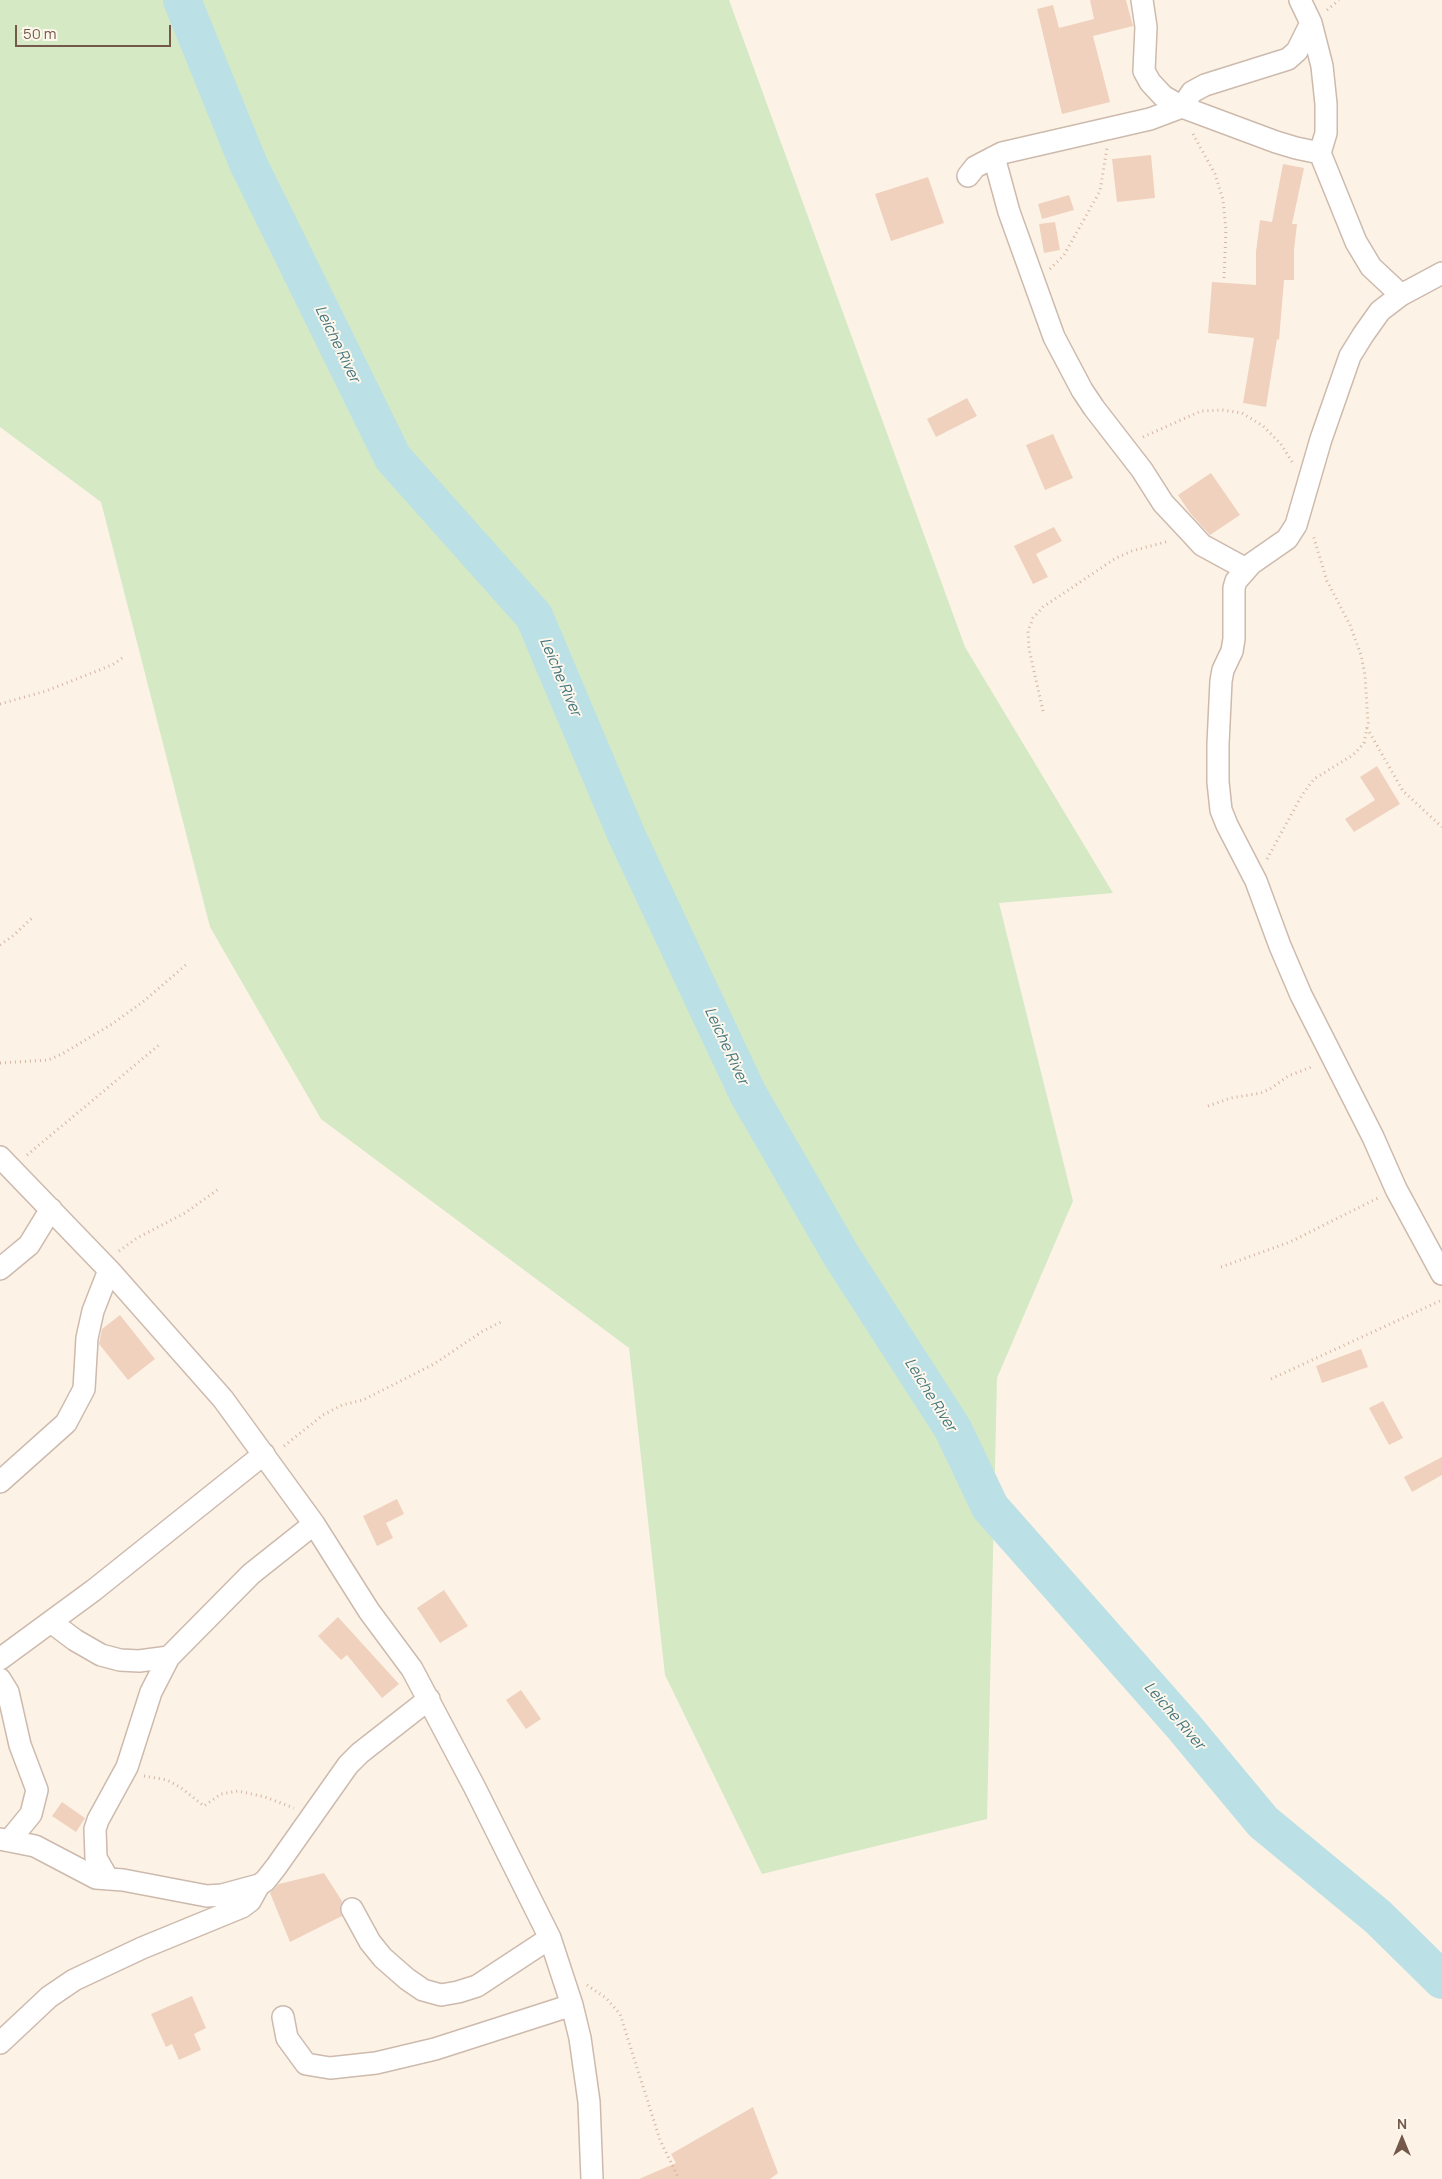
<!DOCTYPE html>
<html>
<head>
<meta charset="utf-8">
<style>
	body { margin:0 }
	#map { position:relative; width:1442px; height:2179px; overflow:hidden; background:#fcf3e6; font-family:Manrope,sans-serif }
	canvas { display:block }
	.north { position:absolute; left:1377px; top:2114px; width:50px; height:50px; -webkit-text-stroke:4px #fef7ec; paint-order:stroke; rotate:0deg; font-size:14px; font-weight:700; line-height:20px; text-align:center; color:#74594b }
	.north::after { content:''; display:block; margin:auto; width:18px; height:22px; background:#74594b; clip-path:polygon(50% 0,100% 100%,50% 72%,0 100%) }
	.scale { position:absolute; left:15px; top:25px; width:156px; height:22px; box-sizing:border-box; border:2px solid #74594b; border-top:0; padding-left:6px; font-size:15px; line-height:18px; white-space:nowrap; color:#74594b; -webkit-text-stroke:4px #fef7ec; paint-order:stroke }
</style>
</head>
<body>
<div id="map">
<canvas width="1442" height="2179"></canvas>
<div class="north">N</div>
<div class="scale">50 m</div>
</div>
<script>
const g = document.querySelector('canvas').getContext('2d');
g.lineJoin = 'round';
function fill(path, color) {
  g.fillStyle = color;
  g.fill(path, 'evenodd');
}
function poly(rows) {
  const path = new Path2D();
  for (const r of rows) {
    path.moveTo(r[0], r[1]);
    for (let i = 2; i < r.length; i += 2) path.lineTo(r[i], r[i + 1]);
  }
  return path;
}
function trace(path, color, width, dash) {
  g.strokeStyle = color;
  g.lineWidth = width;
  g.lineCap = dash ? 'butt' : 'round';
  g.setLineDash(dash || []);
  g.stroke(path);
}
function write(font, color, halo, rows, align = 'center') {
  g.font = font + ' Manrope,sans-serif';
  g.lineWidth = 4;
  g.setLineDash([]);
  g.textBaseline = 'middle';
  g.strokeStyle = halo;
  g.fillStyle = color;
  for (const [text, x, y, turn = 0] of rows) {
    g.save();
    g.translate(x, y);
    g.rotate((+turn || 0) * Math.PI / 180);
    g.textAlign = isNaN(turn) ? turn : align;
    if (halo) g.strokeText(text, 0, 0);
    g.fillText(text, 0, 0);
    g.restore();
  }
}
const green = poly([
	[0,0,729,0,965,647,1113,893,999,903,1073,1201,997,1378,987,1819,762,1874,665,1675,629,1348,321,1119,210,927,101,502,0,427]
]);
const river = poly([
	[182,0,248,163,393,458,534,616,626,834,748,1094,841,1255,953,1429,990,1507,1184,1727,1263,1822,1378,1917,1442,1980]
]);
const building = poly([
	[1090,0,1126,0,1133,26,1093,36,1110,102,1062,114,1037,9,1053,5,1059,28,1094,19],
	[1151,155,1155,198,1117,202,1112,159],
	[1283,164,1304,168,1292,224,1297,224,1294,250,1294,280,1284,280,1279,340,1277,339,1266,407,1243,403,1254,338,1208,333,1212,282,1256,285,1256,252,1260,220,1272,222],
	[928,177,944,223,891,241,875,194],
	[1069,195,1074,210,1042,219,1038,204],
	[1055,222,1060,250,1044,253,1039,224],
	[967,398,977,416,936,437,927,419],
	[1053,434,1073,478,1045,490,1026,445],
	[1211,473,1240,515,1210,535,1190,513,1178,495],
	[1054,527,1062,541,1036,554,1048,577,1033,584,1014,546],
	[1377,766,1400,804,1354,832,1345,819,1375,800,1360,777],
	[120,1315,155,1359,128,1380,99,1344,102,1329],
	[1361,1349,1368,1367,1322,1383,1316,1366],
	[1383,1401,1403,1438,1389,1445,1369,1408],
	[1442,1457,1442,1475,1412,1492,1404,1477],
	[397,1499,404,1514,386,1523,393,1538,377,1546,363,1516],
	[444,1590,468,1626,440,1643,417,1608],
	[338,1617,399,1684,382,1698,347,1655,341,1660,318,1636],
	[521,1690,541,1719,526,1729,506,1700],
	[62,1802,85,1818,76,1832,52,1816],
	[324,1873,342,1901,340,1908,342,1916,290,1942,270,1893,279,1884],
	[192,1996,206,2028,194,2034,201,2050,179,2060,172,2044,166,2047,151,2014],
	[753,2107,778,2173,770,2179,639,2179,676,2163,671,2154]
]);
const path = poly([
	[1327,10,1339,0],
	[1193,134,1215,174,1223,200,1226,230,1224,278],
	[1050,269,1064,255,1100,191,1107,148],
	[1143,437,1201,411,1222,410,1242,413,1263,426,1281,444,1292,462],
	[0,704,46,691,112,665,125,656],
	[1043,711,1029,649,1028,631,1033,618,1043,607,1116,558,1132,551,1169,541],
	[1367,728,1403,791,1442,827],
	[1267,859,1302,795,1314,779,1353,755,1364,743,1368,723,1365,675,1361,655,1350,625,1327,581,1313,535],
	[0,945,14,935,32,918],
	[0,1063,48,1060,62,1054,112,1024,144,1001,188,963],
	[1208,1106,1231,1098,1261,1093,1270,1089,1288,1076,1314,1066],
	[27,1155,159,1045],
	[119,1251,137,1238,185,1213,220,1188],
	[1221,1267,1290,1242,1378,1198],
	[1271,1379,1442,1300],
	[284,1446,323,1415,342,1405,363,1400,434,1364,483,1331,501,1322],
	[144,1776,167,1780,180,1787,204,1806,221,1794,238,1791,265,1797,294,1808],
	[587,1985,606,1998,620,2014,660,2140,679,2179]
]);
const street = poly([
	[1142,0,1146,27,1144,71,1150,82,1163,96,1182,107,1276,142,1296,148,1320,153,1356,242,1371,267,1401,295],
	[1300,0,1311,23,1322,66,1326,104,1326,133,1320,153],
	[994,157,1009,212,1054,337,1082,390,1094,408,1142,470,1163,503,1192,534,1202,545,1246,569],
	[968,176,975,167,1002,153,1150,119,1182,107,1192,92,1205,85,1288,59,1297,51,1311,23],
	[1442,273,1401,295,1380,311,1363,335,1350,356,1321,439,1296,525,1287,539,1251,564,1236,581,1234,588,1234,639,1232,651,1223,670,1221,681,1218,744,1218,782,1221,810,1227,825,1256,881,1280,946,1301,995,1373,1137,1396,1189,1442,1274],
	[0,1157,109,1270,223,1399,314,1524,369,1611,412,1669,475,1788,550,1938,572,2005,580,2038,589,2102,592,2179],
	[0,1269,29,1245,51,1209],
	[0,1482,66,1423,84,1389,87,1338,93,1311,109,1270],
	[51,1622,75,1640,101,1655,120,1660,139,1661,169,1657],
	[0,1659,94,1590,264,1454],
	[0,1679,8,1692,20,1745,37,1790,31,1814,9,1841],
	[0,1839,35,1846,96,1878,123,1880,207,1896,222,1895,259,1885,265,1881,276,1867,348,1765,360,1753,429,1699],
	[108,1879,96,1858,95,1829,98,1820,127,1767,151,1692,169,1657,251,1574,314,1524],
	[352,1909,370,1942,383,1958,407,1979,423,1990,441,1995,458,1992,477,1986,550,1938],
	[283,2017,287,2038,306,2064,330,2068,376,2063,435,2049,572,2005],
	[0,2043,49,1997,74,1980,142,1948,242,1907,250,1901,259,1885]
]);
const waterNames = [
	["Leiche River",337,344,64],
	["Leiche River",560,677,67],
	["Leiche River",726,1046,65],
	["Leiche River",930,1395,58],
	["Leiche River",1174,1716,49]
];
fill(green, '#d5e9c5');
trace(river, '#bbe0e5', 38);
fill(building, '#f0d1be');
trace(street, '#cdbaad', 24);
trace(path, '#d5b4a1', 3, [1, 4]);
trace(street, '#fff', 21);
write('italic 15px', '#437780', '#fef7ec', waterNames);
</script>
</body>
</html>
